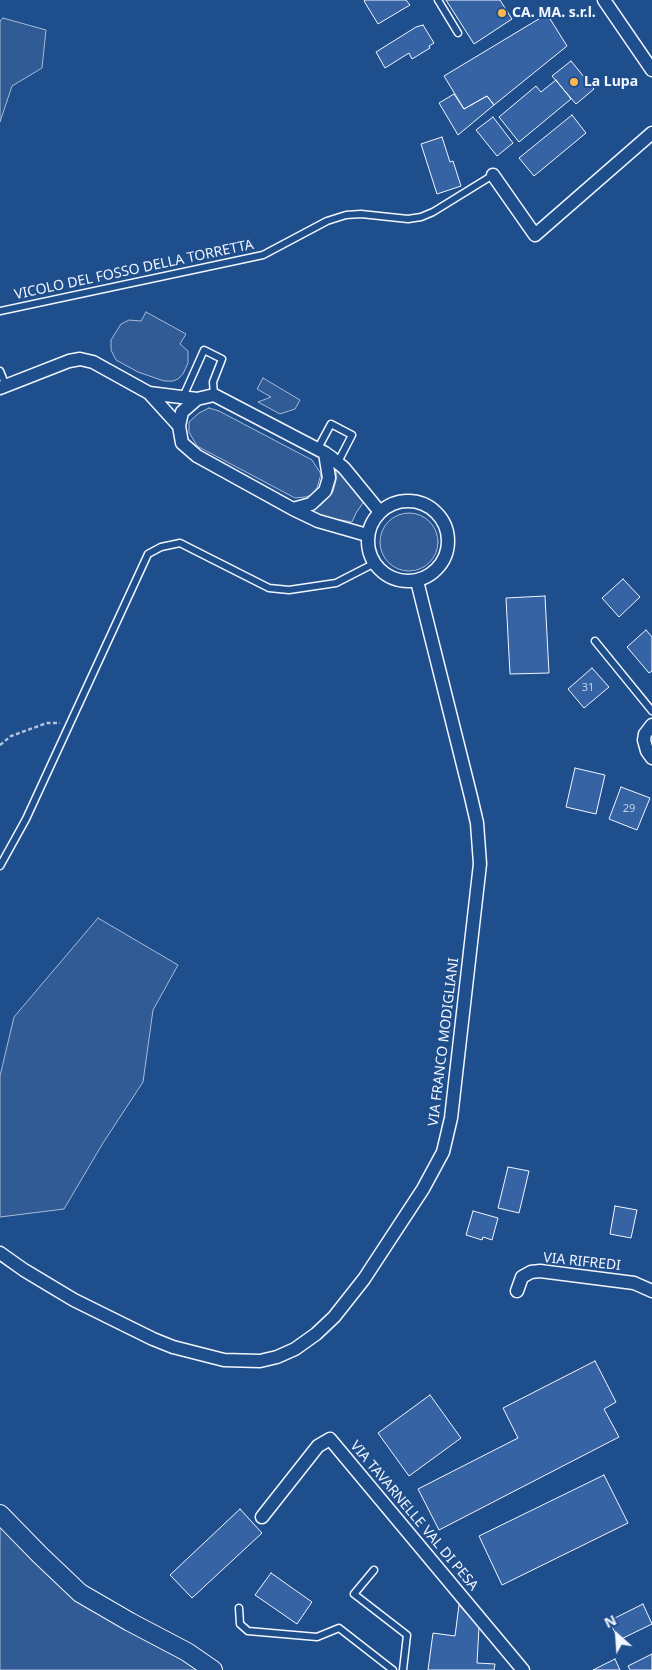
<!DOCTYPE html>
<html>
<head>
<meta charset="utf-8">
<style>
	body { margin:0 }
	#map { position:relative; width:652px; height:1670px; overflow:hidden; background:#1f4e8c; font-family:"Noto Sans",sans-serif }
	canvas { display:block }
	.north { position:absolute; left:592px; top:1610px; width:50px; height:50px; -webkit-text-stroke:4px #1f4e8c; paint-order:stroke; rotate:334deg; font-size:14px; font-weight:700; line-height:20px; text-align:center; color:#f2f6ff }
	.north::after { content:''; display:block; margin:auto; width:18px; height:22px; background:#f2f6ff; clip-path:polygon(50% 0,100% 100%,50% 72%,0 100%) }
</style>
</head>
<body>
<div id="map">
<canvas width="652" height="1670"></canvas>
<div class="north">N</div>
</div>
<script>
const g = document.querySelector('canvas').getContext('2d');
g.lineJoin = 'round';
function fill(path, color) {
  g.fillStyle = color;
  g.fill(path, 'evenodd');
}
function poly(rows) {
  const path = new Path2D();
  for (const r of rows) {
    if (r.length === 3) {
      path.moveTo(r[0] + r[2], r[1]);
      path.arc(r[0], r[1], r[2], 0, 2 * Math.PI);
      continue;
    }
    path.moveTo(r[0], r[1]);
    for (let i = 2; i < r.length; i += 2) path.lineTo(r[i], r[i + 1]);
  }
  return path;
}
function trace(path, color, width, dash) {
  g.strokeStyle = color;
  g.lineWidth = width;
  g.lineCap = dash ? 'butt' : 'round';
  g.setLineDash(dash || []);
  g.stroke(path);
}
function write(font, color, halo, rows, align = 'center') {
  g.font = font + ' "Noto Sans",sans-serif';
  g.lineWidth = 4;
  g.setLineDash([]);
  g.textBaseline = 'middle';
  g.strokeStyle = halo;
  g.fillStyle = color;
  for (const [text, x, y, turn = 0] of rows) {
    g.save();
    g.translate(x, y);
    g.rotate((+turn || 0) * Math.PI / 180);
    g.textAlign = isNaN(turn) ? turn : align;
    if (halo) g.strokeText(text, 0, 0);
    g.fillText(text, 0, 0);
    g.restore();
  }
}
const built = poly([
	[3,18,46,30,42,68,12,86,0,122,0,21,3,18],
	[146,312,186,334,180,344,188,351,188,363,183,374,178,379,173,381,164,381,138,372,116,360,111,350,111,340,121,324,129,320,141,321,146,312],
	[263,378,300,400,295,409,280,414,258,402,271,397,257,389,263,378],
	[209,408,219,411,312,460,321,474,317,488,312,495,305,497,295,498,197,446,189,432,189,422,199,413,209,408],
	[334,465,365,500,356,513,352,522,323,517,308,512,321,505,333,492,337,476,334,465],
	[409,542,29],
	[98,918,178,965,153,1010,143,1082,103,1143,64,1209,0,1217,0,1076,14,1017,98,918],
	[0,1527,56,1580,202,1670,0,1670,0,1527]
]);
const building = poly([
	[365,0,406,0,410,5,378,24,364,1,365,0],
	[446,0,500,0,512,19,474,44,446,0],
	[547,14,567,46,494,105,487,96,464,109,444,76,547,14],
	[423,25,434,43,429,46,430,48,412,59,409,53,385,68,376,52,416,27,423,25],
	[571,61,594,89,576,104,552,76,571,61],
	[556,80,571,99,519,142,499,117,536,86,541,92,556,80],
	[454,94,464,109,487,96,494,105,458,135,439,103,454,94],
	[572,115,586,133,534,176,519,158,572,115],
	[493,117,513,143,497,156,476,130,493,117],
	[442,137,450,162,453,161,461,186,437,194,421,144,442,137],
	[623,579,640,597,619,617,602,598,623,579],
	[545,596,549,673,510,674,506,598,545,596],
	[646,630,652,637,652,671,649,673,627,647,646,630],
	[592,668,609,687,584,708,568,689,592,668],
	[575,768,605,775,596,814,566,807,575,768],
	[621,787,650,798,637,830,609,819,621,787],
	[508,1167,529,1171,519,1213,498,1208,508,1167],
	[615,1206,637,1210,631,1238,610,1234,615,1206],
	[473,1211,498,1218,492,1240,483,1237,482,1240,466,1235,473,1211],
	[595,1361,616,1402,604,1409,619,1437,439,1530,418,1489,518,1438,503,1408,595,1361],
	[430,1395,461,1438,409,1476,378,1433,430,1395],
	[604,1475,628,1523,502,1585,479,1536,604,1475],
	[240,1509,262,1533,192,1598,170,1575,240,1509],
	[271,1573,312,1602,297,1624,255,1595,271,1573],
	[643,1604,652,1624,619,1640,609,1621,643,1604],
	[459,1605,479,1627,477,1663,495,1664,494,1670,428,1670,433,1633,455,1636,459,1605],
	[652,1654,652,1670,630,1670,628,1666,652,1654],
	[615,1659,620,1670,593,1670,615,1659]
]);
const path = poly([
	[0,745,11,736,47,723,60,723]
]);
const lane = poly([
	[438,0,458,33],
	[0,311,263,255,327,221,346,215,361,214,408,219,421,217,433,212,493,175],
	[0,371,6,386],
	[183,397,204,350,222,359,213,382,214,395],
	[317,450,331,424,352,435,338,462],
	[595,641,652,711],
	[0,866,26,819,148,554,161,547,180,543,269,588,289,590,336,583,373,564],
	[374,1570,354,1594,407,1635,403,1670],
	[239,1608,240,1624,248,1631,317,1637,339,1628,393,1670]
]);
const street = poly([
	[604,0,652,70],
	[493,175,535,235,652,133],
	[0,388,69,361,80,359,93,362,149,393],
	[179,426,149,393,197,399],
	[325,453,329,478,325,491,311,504,293,509,197,456,182,443,179,426,182,412,197,399,214,395,325,453,332,458,344,468,380,512],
	[408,541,40],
	[293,509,318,521,367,535],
	[652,725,645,734,644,740,647,751,652,758],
	[0,1253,24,1270,74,1300,153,1339,173,1347,224,1360,260,1361,277,1357,295,1349,316,1334,334,1317,364,1279,423,1189,443,1152,451,1118,480,864,477,823,471,797,417,581],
	[517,1291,522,1277,531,1272,540,1271,634,1283,652,1291],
	[262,1517,318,1446,330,1439,523,1670]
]);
const secondary = poly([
	[0,1514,40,1555,80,1593,130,1622,187,1652,213,1670]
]);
const markers = [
	[502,13,5,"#ffb74d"],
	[574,82,5,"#ffb74d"]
];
const numberNames = [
	["31",588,688],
	["29",629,809]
];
const poiNames = [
	["CA. MA. s.r.l.",512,13],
	["La Lupa",584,82]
];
const streetNames = [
	["VICOLO DEL FOSSO DELLA TORRETTA",134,270,-12],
	["VIA FRANCO MODIGLIANI",444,1042,-83],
	["VIA RIFREDI",582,1262,6],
	["VIA TAVARNELLE VAL DI PESA",414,1516,50]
];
fill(built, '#305b95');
trace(built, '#a8bbd7', 1);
fill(building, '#3563a3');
trace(building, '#f2f6ff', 1);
trace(lane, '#f2f6ff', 9);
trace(street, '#f2f6ff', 15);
trace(secondary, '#f2f6ff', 20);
trace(path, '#b3c4dc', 2.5, [4, 2.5]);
trace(lane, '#1f4e8c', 6);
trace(street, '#1f4e8c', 12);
trace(secondary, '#1f4e8c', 18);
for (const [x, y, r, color] of markers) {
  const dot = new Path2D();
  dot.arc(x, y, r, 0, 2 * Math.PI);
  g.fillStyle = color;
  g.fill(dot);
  trace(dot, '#1f4e8c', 2);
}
write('11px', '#c3d1e8', null, numberNames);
write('bold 14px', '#f2f6ff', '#1f4e8c', poiNames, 'left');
write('14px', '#f2f6ff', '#1f4e8c', streetNames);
</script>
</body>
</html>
